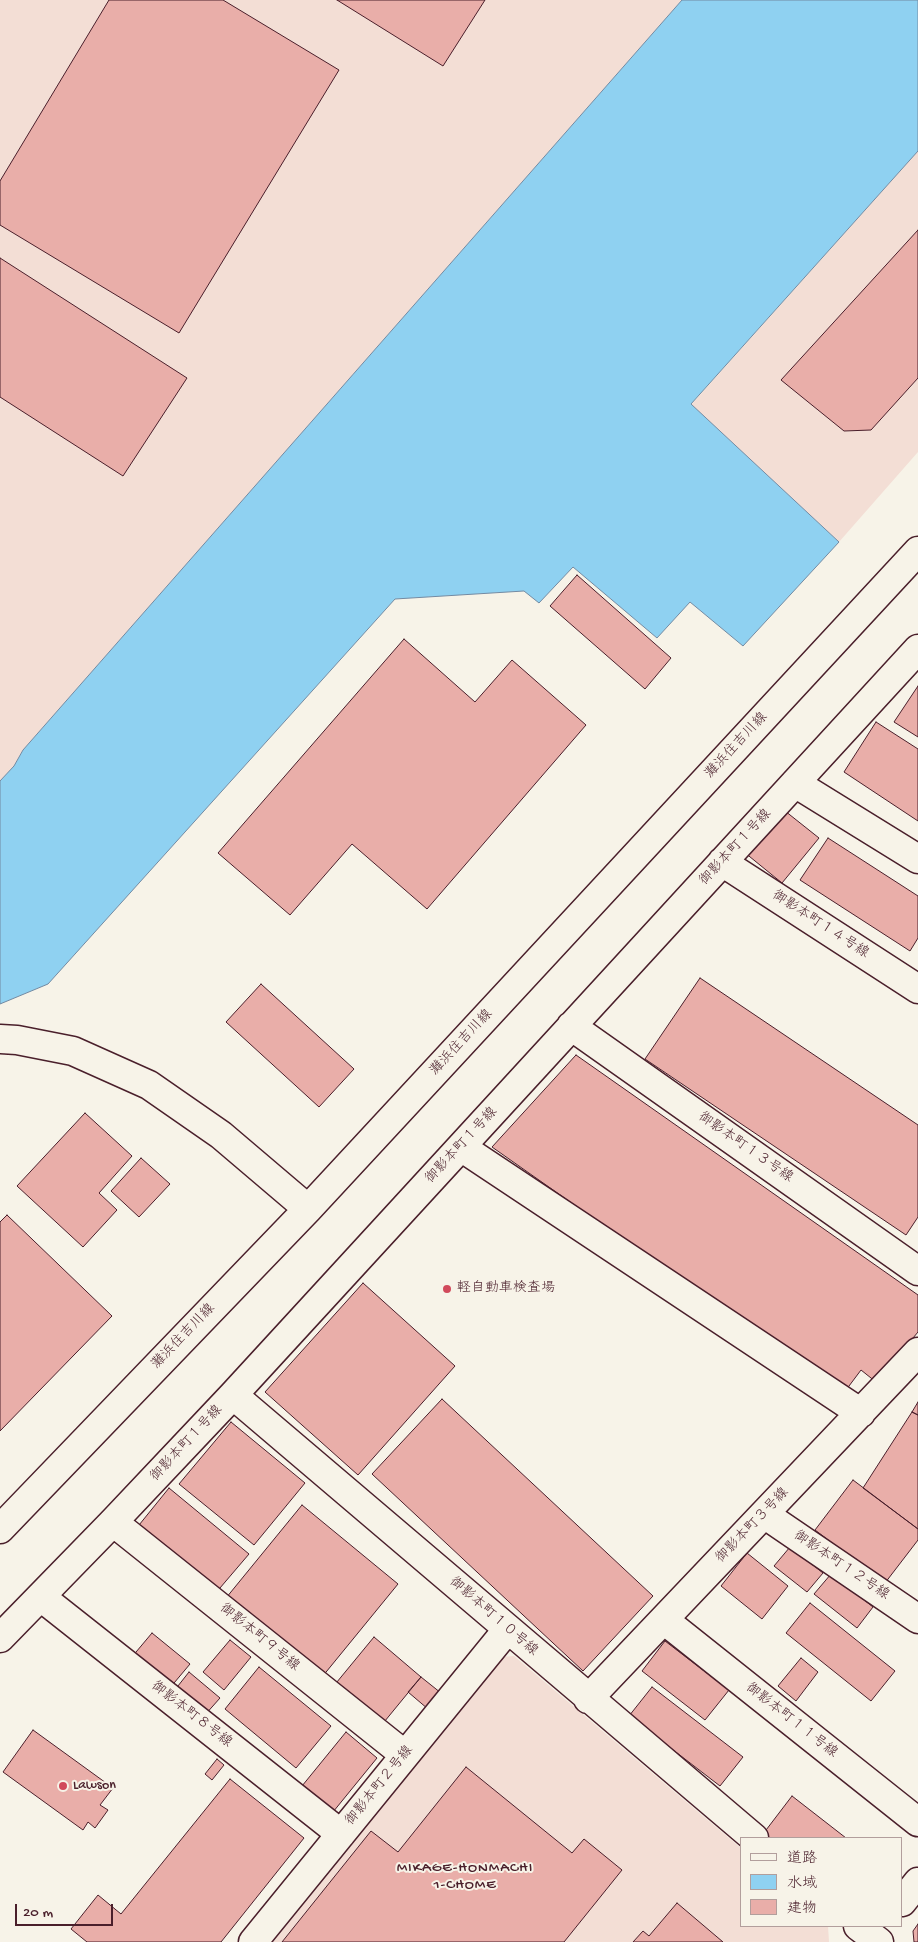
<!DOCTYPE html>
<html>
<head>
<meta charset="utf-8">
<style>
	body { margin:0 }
	#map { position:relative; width:918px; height:1942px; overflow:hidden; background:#f7f3e8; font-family:"Gochi Hand","Klee One",sans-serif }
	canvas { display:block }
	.legend { position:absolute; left:740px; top:1837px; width:162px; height:90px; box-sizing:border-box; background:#f7f3e8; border:1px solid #b29e9c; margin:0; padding:6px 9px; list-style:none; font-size:15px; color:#4a1f2b }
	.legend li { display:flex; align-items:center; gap:10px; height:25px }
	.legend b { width:25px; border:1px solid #b29e9c }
	.scale { position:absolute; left:15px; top:1904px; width:98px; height:22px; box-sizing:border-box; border:2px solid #4a1f2b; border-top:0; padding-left:6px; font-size:15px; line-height:18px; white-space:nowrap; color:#4a1f2b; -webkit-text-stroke:4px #f7f3e8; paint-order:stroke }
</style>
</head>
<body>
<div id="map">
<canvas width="918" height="1942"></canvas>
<ul class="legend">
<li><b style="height:6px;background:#f7f3e8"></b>道路</li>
<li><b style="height:14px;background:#8fd1f1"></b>水域</li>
<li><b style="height:14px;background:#e9aea9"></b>建物</li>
</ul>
<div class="scale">20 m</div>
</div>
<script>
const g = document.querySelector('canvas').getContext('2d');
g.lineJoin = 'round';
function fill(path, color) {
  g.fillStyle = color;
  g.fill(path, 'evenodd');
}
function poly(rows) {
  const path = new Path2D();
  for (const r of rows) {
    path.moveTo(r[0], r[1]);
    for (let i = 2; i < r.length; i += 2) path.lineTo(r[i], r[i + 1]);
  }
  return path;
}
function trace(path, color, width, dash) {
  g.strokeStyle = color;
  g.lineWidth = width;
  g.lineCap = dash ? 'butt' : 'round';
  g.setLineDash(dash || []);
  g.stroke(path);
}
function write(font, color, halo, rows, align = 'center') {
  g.font = font + ' "Gochi Hand","Klee One",sans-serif';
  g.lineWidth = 4;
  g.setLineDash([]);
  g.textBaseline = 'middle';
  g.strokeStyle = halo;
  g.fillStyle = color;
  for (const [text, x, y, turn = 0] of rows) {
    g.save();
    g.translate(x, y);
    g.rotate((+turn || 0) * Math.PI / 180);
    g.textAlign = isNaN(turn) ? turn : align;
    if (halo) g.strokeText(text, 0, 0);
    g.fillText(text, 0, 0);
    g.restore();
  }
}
const built = poly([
	[0,0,682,0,23,750,14,766,0,781],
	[918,151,918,452,839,542,691,405],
	[514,1656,742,1849,742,1926,828,1926,829,1942,269,1942,501,1657]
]);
const water = poly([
	[682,0,918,0,918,151,691,404,839,542,743,646,690,602,657,638,573,567,539,603,524,591,395,599,48,984,0,1004,0,781,14,766,23,750,682,0]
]);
const building = poly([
	[109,0,223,0,339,70,179,333,0,225,0,181,109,0],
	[337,0,485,0,443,66,337,0],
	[918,230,918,378,871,430,844,431,781,380,918,230],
	[0,258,187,378,123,476,0,397,0,258],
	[577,575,671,658,645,689,550,606,577,575],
	[404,639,475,702,512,660,586,725,427,909,352,844,290,915,218,853,404,639],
	[918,686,918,737,894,722,918,686],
	[876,722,918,749,918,821,844,772,876,722],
	[780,807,819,838,782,883,744,852,780,807],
	[828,838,918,896,918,938,910,951,800,880,828,838],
	[700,978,918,1125,918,1217,906,1235,645,1059,700,978],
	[261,984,354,1069,319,1107,226,1022,261,984],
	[576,1055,918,1295,918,1332,876,1382,861,1370,843,1394,492,1147,576,1055],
	[85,1113,132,1156,99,1193,117,1210,83,1247,17,1186,85,1113],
	[141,1158,170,1184,139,1217,111,1191,141,1158],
	[7,1215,112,1316,0,1431,0,1222,7,1215],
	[363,1283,455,1366,358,1475,265,1392,363,1283],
	[442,1399,653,1596,583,1671,372,1474,442,1399],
	[918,1402,918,1415,912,1412,918,1402],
	[912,1412,918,1415,918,1529,863,1488,912,1412],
	[231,1422,305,1483,254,1545,179,1484,231,1422],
	[853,1480,918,1529,918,1540,885,1583,815,1530,853,1480],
	[169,1488,249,1554,214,1595,135,1530,169,1488],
	[302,1505,398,1584,322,1677,226,1598,302,1505],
	[790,1547,823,1573,807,1592,774,1566,790,1547],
	[747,1553,788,1586,762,1619,721,1586,747,1553],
	[831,1574,873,1607,857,1628,814,1594,831,1574],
	[810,1603,895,1671,871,1701,786,1633,810,1603],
	[152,1633,190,1664,169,1689,131,1658,152,1633],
	[374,1637,421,1677,380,1727,332,1688,374,1637],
	[230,1640,251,1657,224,1690,203,1672,230,1640],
	[665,1641,729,1690,705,1720,642,1671,665,1641],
	[801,1658,818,1672,796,1701,778,1686,801,1658],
	[259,1667,331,1726,296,1768,225,1709,259,1667],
	[189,1672,220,1698,204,1716,174,1691,189,1672],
	[421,1677,441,1693,428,1709,408,1692,421,1677],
	[652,1687,743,1757,720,1786,629,1716,652,1687],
	[33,1730,113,1788,100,1805,108,1810,95,1828,88,1822,83,1830,3,1772,33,1730],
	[346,1732,377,1758,333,1812,302,1786,346,1732],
	[217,1759,224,1765,212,1780,205,1774,217,1759],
	[466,1767,572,1853,584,1839,622,1870,564,1942,282,1942,371,1831,398,1852,466,1767],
	[230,1779,304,1838,221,1942,87,1942,71,1929,98,1895,121,1914,230,1779],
	[792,1796,846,1838,769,1838,763,1834,792,1796],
	[677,1903,723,1942,633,1942,643,1931,649,1936,677,1903],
	[918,1924,918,1942,914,1942,913,1931,918,1924]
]);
const minor = poly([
	[795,783,918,859],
	[722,862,918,989],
	[571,1026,918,1271],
	[0,1039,17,1040,73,1051,149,1085,221,1135,308,1209],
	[461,1147,861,1413],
	[233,1395,754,1838],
	[764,1514,918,1619],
	[113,1522,405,1755],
	[0,1529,308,1209,918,551],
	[41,1597,341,1834],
	[664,1620,918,1822],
	[0,1638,113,1522,233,1395,918,649],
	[588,1699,918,1352],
	[902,1902,918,1882],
	[858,1926,879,1942],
	[253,1942,507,1630]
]);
const markers = [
	[447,1289,5,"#d1495b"],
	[63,1786,5,"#d1495b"]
];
const streetNames = [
	["灘浜住吉川線",737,746,-47],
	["御影本町１号線",736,848,-47],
	["御影本町１４号線",820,925,33],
	["灘浜住吉川線",462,1043,-47],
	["御影本町１号線",462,1146,-47],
	["御影本町１３号線",745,1148,35],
	["灘浜住吉川線",184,1337,-46],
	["御影本町１号線",187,1444,-47],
	["御影本町３号線",753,1526,-46],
	["御影本町１２号線",841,1566,34],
	["御影本町１０号線",493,1617,41],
	["御影本町９号線",259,1638,39],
	["御影本町８号線",191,1715,38],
	["御影本町１１号線",791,1721,38],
	["御影本町２号線",380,1786,-51]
];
const poiNames = [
	["軽自動車検査場",457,1289],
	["Lawson",73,1786]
];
const neighbourhoodNames = [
	["MIKAGE-HONMACHI",465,1869],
	["1-CHOME",465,1886]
];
fill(built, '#f3ded5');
fill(water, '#8fd1f1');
trace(water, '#738aa2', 1);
fill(building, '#e9aea9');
trace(building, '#4a1f2b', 1);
trace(minor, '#4a1f2b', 31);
trace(minor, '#f7f3e8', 28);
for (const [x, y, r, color] of markers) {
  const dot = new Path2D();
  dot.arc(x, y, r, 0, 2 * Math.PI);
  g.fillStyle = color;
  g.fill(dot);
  trace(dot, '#f7f3e8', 2);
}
write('14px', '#4a1f2b', '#f7f3e8', streetNames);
write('14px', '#4a1f2b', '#f7f3e8', poiNames, 'left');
g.letterSpacing = '1px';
write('15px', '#4a1f2b', '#f7f3e8', neighbourhoodNames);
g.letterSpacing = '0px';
</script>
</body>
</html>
